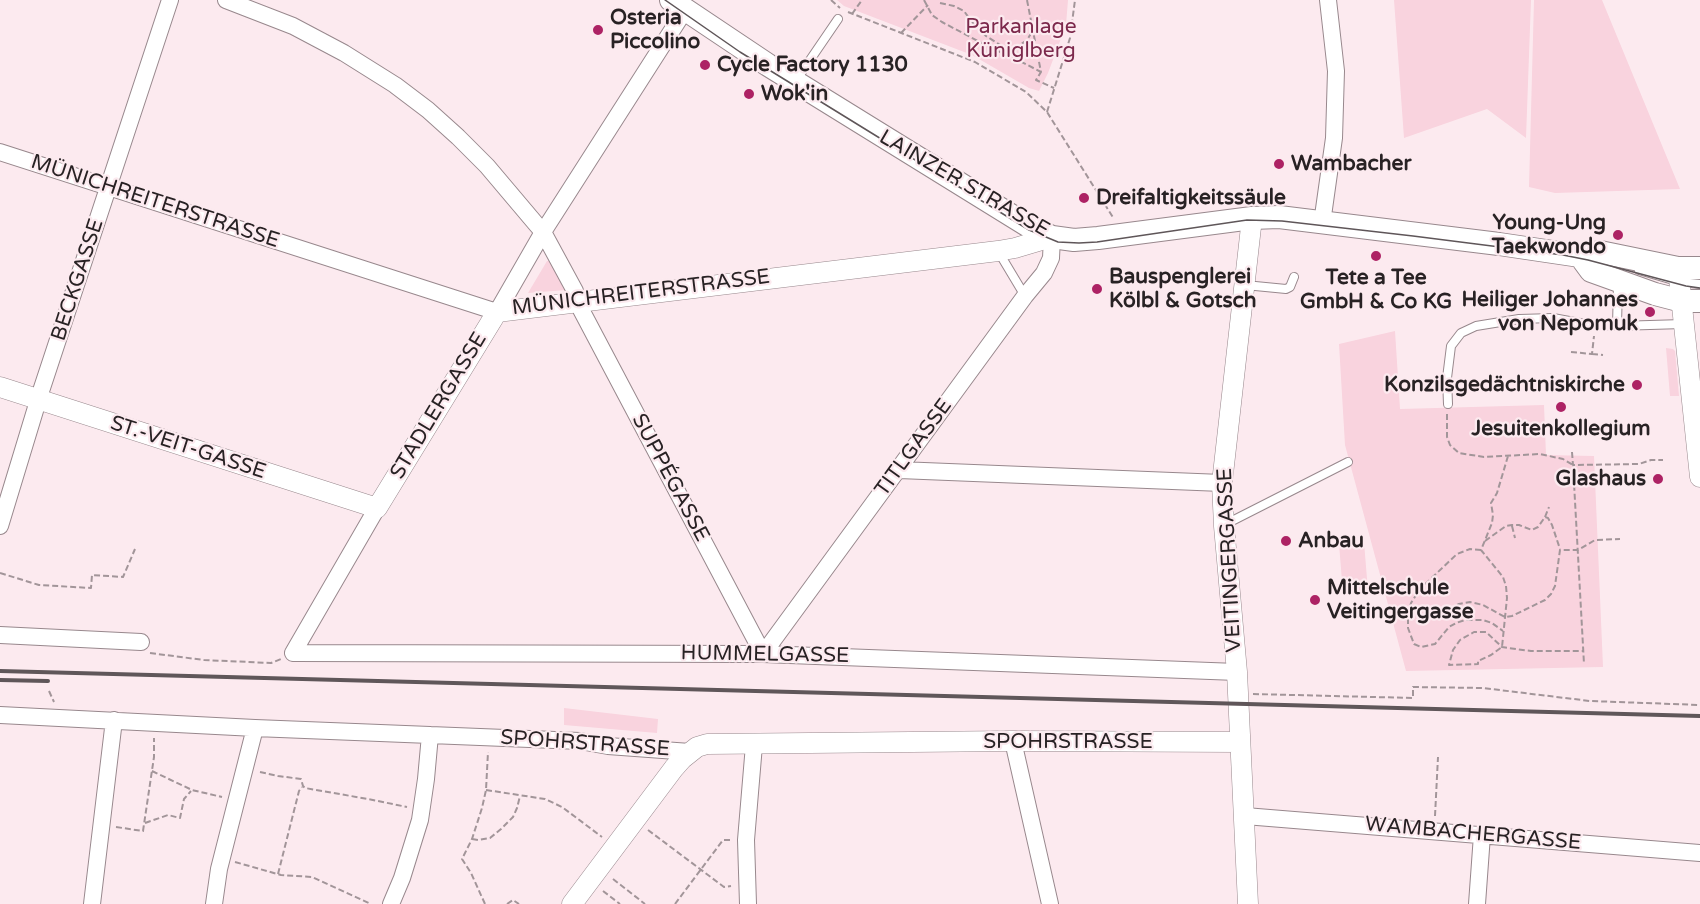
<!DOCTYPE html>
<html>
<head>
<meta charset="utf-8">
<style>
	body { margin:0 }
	canvas { display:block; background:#fceaef }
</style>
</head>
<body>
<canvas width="1700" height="904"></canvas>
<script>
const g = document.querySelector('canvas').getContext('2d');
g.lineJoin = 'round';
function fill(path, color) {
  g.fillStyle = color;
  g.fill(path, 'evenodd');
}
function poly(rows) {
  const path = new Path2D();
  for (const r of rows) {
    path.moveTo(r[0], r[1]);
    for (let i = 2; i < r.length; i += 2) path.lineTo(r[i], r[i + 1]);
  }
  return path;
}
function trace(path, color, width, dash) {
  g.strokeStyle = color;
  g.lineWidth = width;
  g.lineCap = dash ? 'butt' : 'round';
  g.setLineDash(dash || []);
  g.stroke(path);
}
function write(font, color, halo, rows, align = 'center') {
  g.font = font + ' "Varela Round",sans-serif';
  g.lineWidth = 4.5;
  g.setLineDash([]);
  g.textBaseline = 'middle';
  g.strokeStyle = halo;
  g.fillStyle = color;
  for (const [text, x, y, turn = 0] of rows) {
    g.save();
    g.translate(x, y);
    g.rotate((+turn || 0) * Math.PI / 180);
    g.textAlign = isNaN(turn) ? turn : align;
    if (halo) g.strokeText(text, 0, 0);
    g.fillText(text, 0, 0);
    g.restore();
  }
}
const green = poly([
	[837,0,1068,0,1066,25,1048,73,1039,91,1029,88,972,55,844,6],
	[1394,0,1531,0,1526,138,1487,109,1404,138],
	[1534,0,1602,0,1680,189,1555,193,1529,187],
	[547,261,549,261,566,288,566,290,528,293],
	[1395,331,1400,409,1544,405,1546,455,1594,456,1603,667,1406,671,1345,445,1339,344],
	[1666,348,1673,349,1675,351,1679,396,1670,396],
	[1364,542,1368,591,1343,593,1339,544],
	[564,708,658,719,657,733,564,725]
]);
const path = poly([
	[831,0,840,8],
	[924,0,932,15,942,22,989,47,1014,58,1041,72],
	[1027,0,1041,72,1036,80,1054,88],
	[940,3,954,6,964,11,972,22,986,36,1005,48,1020,45,1027,40,1033,30],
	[848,12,975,62,1026,92,1047,112,1114,219],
	[852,14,862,0],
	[901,33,928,5],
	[1047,112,1070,38,1075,0],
	[1571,352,1592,354,1594,336],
	[1592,354,1603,355],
	[1447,414,1447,437,1450,445,1459,453,1484,457,1540,454,1563,459,1573,465,1584,664],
	[1572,452,1573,465,1639,464,1651,460,1663,460],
	[1508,456,1497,493,1491,503,1493,515,1492,523,1481,550,1503,577,1506,586,1507,598,1502,647,1491,655,1478,661,1478,664,1449,665,1453,650,1460,640,1474,632,1486,632,1502,647,1508,648,1531,651,1583,651],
	[1545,517,1549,507],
	[1512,526,1515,538],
	[1485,541,1506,526,1512,525,1519,525,1532,530,1538,527,1545,517,1548,518,1552,525,1560,549],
	[1481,550,1470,549,1457,554,1420,589,1411,603,1408,615,1408,628,1414,644,1421,647,1435,644,1449,627,1456,623,1465,620,1483,620,1492,623,1503,631],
	[0,573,39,585,91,588,92,575,123,577,135,549],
	[1449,609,1459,604,1470,602,1483,605,1505,617,1512,616,1545,600,1551,594,1555,586,1560,550,1578,550,1595,540,1620,539],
	[150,653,204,660,271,663,281,659],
	[49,691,54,702],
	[1253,694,1413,698,1413,687,1483,688,1590,701,1700,705],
	[152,771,192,790,222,797],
	[260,772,278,776,301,779,303,786,305,788,368,799,407,807],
	[486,790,545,799,562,807,602,837],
	[1435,816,1438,757],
	[145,823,168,815,180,818,184,799,191,791],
	[116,827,143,831,154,757,154,738],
	[648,830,724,887,731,886],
	[472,839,478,840,490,838,501,829,513,817,517,808,520,796],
	[235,862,281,875,312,877,371,904],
	[278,874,299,791,302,787],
	[613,879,645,904],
	[603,891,620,904],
	[485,904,471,873,462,859,472,839,482,808,486,790,488,752],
	[507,904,513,900,519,904],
	[675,904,723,840,733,840]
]);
const service = poly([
	[795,82,838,19],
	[998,251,1025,296],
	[1639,270,1680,282,1700,284],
	[1245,285,1286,289,1290,287,1294,277],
	[1617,326,1618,284],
	[1448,404,1447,378,1451,346,1461,333,1476,326,1519,319,1553,318,1580,323,1617,326,1683,324],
	[1224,525,1348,462]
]);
const minor = poly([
	[226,0,293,26,344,53,395,85,428,110,458,137,487,166,536,224,543,232,575,291,577,302,763,654,1025,296,1044,273,1051,258,1052,237],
	[0,152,497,312,543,232,685,10],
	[1322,223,1334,138,1336,71,1328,0],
	[899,470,1222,483],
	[0,526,41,391,170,0],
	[0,635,141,642],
	[293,653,763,654,1237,672],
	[293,653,377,508],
	[0,715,255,728,580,741,608,746,690,752],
	[1013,741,1050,904],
	[1245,816,1700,853],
	[92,904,114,720],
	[214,904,219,869,255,728],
	[391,904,402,878,420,820,426,779,430,735],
	[748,904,746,840,754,745],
	[1477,904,1482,835]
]);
const tertiary = poly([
	[1678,268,1700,477],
	[0,387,377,508,497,312,998,251,1015,248,1052,237],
	[572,904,674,768,682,759,697,747,707,744,1013,741,1240,742],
	[1248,904,1237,672,1224,526,1222,483,1252,218]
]);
const secondary = poly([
	[671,0,768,65,1030,227,1052,237,1074,240,1098,238,1252,218,1279,217,1499,244,1580,256,1600,252,1678,268,1700,268],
	[1580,256,1591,271,1655,294,1682,301,1700,301]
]);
const tram = poly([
	[665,0,740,52,1029,230,1058,242,1079,243,1097,242,1247,220,1282,221,1413,236,1563,255,1588,260,1686,286,1700,288]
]);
const rail = poly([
	[0,671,1700,716],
	[0,680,48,681]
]);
const markers = [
	[598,30,6,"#ad2264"],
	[705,65,6,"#ad2264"],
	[749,94,6,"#ad2264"],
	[1279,164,6,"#ad2264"],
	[1084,198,6,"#ad2264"],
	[1618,235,6,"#ad2264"],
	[1376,256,6,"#ad2264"],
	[1097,289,6,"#ad2264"],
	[1650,312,6,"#ad2264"],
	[1637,385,6,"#ad2264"],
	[1561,407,6,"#ad2264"],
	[1658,479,6,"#ad2264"],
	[1286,541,6,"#ad2264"],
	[1315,600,6,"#ad2264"]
];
const poiNames = [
	["Osteria",610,18],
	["Piccolino",610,42],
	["Cycle Factory 1130",717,65],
	["Wok'in",761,94],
	["Wambacher",1291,164],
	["Dreifaltigkeitssäule",1096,198],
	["Young-Ung",1606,223,"right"],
	["Taekwondo",1606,247,"right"],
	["Bauspenglerei",1109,277],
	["Kölbl & Gotsch",1109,301],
	["Tete a Tee",1376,278,"center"],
	["GmbH & Co KG",1376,302,"center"],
	["Heiliger Johannes",1638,300,"right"],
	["von Nepomuk",1638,324,"right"],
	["Konzilsgedächtniskirche",1625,385,"right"],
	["Jesuitenkollegium",1561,429,"center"],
	["Glashaus",1646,479,"right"],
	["Anbau",1298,541],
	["Mittelschule",1327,588],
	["Veitingergasse",1327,612]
];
const parkNames = [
	["Parkanlage",1021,27],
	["Küniglberg",1021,51]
];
const streetNames = [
	["LAINZER STRASSE",964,184,30],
	["MÜNICHREITERSTRASSE",155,202,18],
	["BECKGASSE",78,280,-72],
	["MÜNICHREITERSTRASSE",641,293,-7],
	["STADLERGASSE",439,406,-59],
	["ST.-VEIT-GASSE",188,448,18],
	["TITLGASSE",914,448,-54],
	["SUPPÉGASSE",670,478,62],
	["VEITINGERGASSE",1230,560,-93],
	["HUMMELGASSE",765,655,1],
	["SPOHRSTRASSE",1068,742],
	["SPOHRSTRASSE",585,744,4],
	["WAMBACHERGASSE",1473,834,5]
];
fill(green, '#f9d3de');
trace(service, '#98888d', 10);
trace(minor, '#98888d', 18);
trace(tertiary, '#98888d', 21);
trace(secondary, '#98888d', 24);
trace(path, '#a29599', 2, [6, 3]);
trace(service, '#fff', 8);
trace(minor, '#fff', 16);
trace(tertiary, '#fff', 20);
trace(secondary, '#fff', 22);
trace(tram, '#5f5659', 1.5);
trace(rail, '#5f5659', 4);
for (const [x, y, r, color] of markers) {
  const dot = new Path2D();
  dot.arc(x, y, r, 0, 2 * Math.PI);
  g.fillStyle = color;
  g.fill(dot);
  trace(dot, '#fceaef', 2);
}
write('bold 21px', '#282224', '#fceaef', poiNames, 'left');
write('21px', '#7c294c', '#fceaef', parkNames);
write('21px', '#282224', '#fceaef', streetNames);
</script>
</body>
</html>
